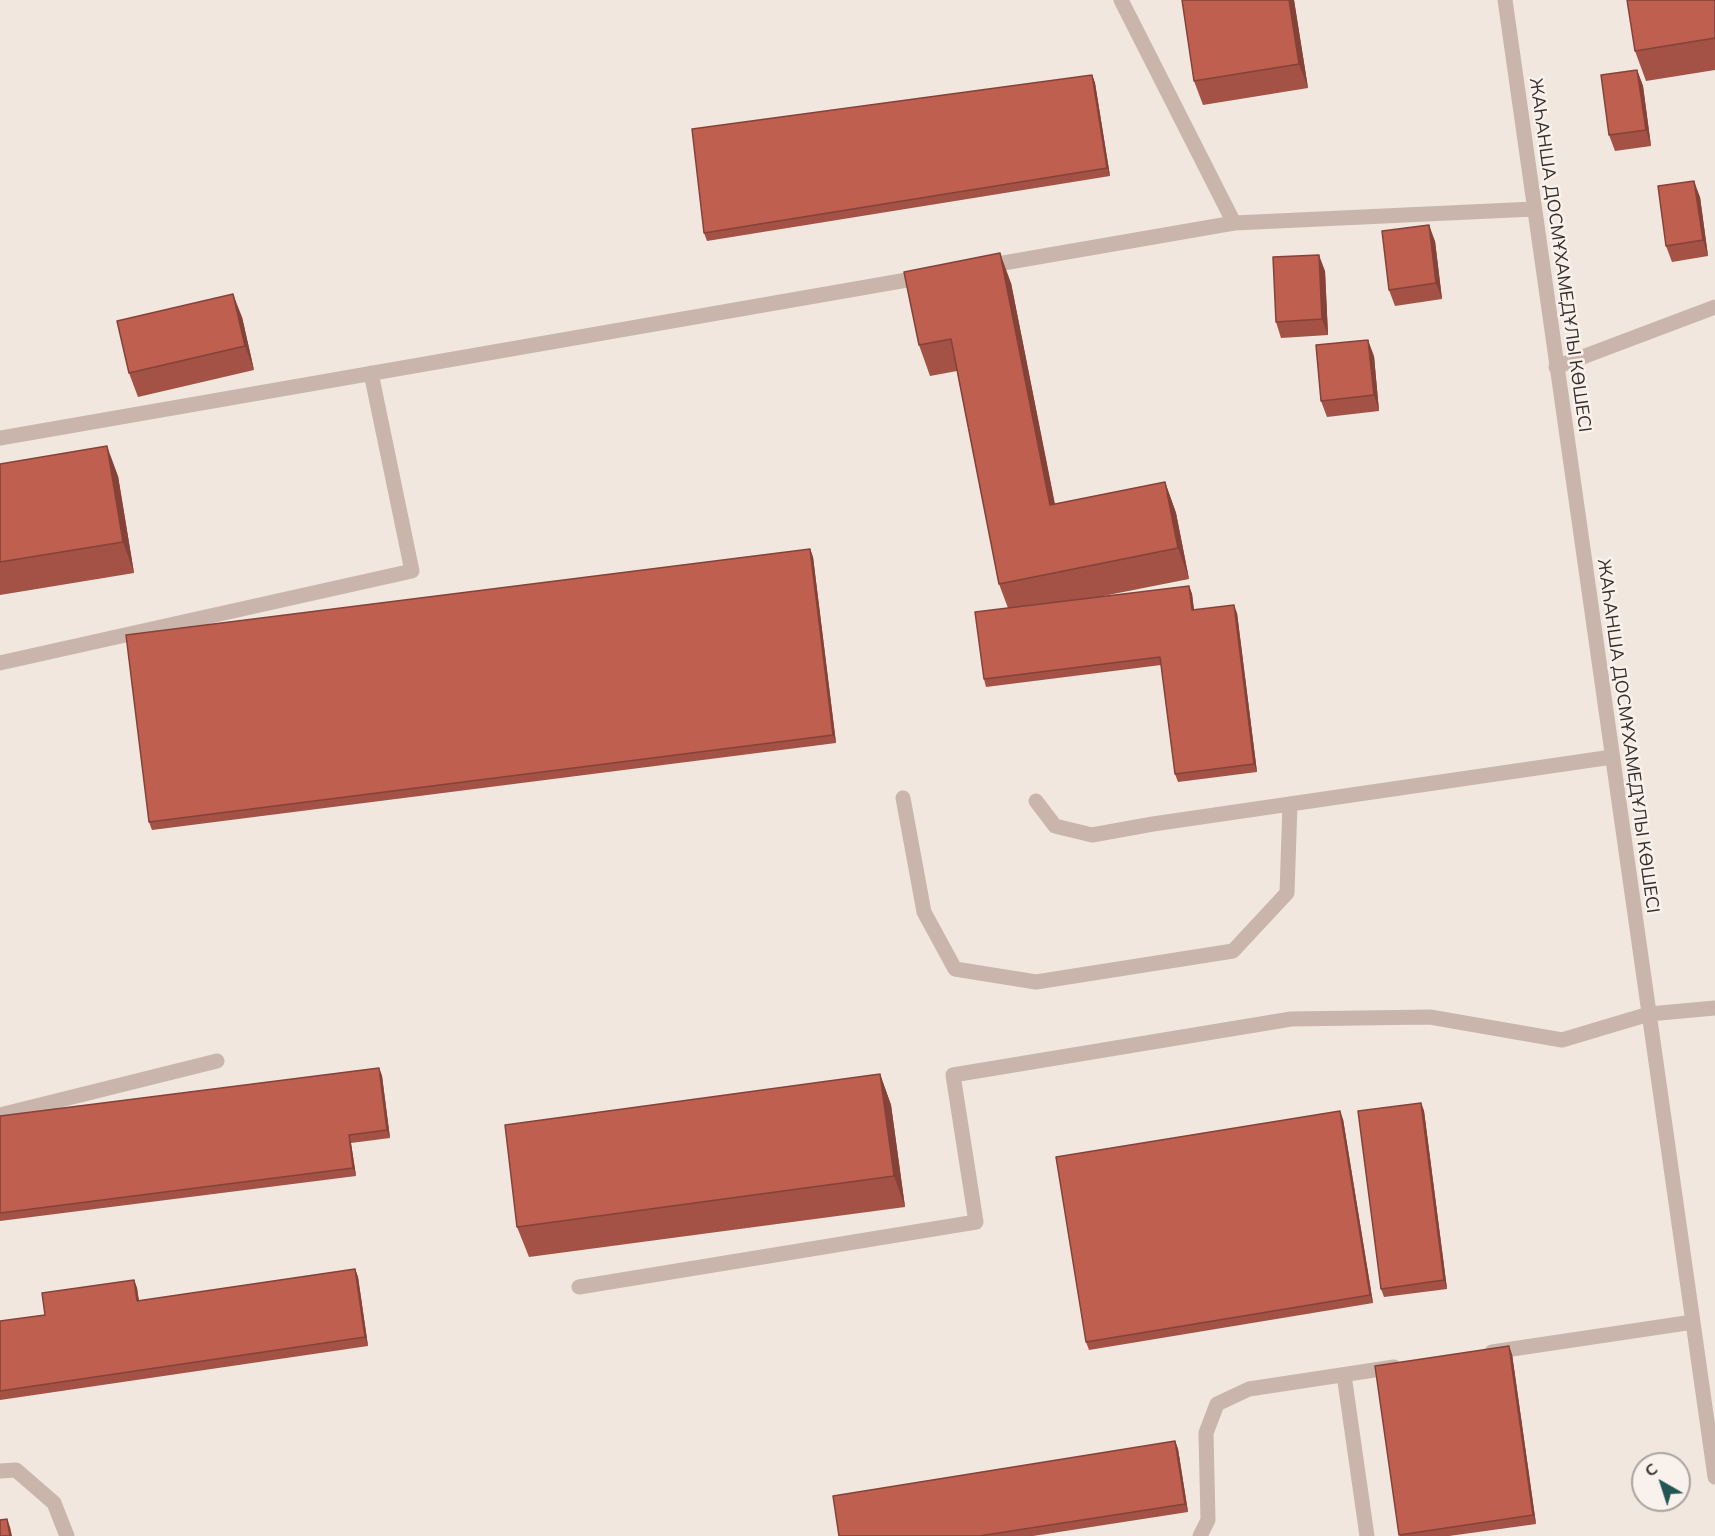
<!DOCTYPE html>
<html>
<head>
<meta charset="utf-8">
<style>
	body { margin:0 }
	#map { position:relative; width:1715px; height:1536px; overflow:hidden; background:#f1e7df; font-family:Mulish,sans-serif }
	canvas { display:block }
	.north { position:absolute; left:1631px; top:1452px; width:60px; height:60px; box-sizing:border-box; background:#f9f1eb; border:2px solid #aba39e; border-radius:50%; rotate:321deg; font-size:16px; font-weight:700; line-height:24px; text-align:center; color:#372d2a }
	.north::after { content:''; display:block; margin:auto; width:21px; height:27px; background:#225654; clip-path:polygon(50% 0,100% 100%,50% 72%,0 100%) }
</style>
</head>
<body>
<div id="map">
<canvas width="1715" height="1536"></canvas>
<div class="north">С</div>
</div>
<script>
const g = document.querySelector('canvas').getContext('2d');
g.lineJoin = 'round';
function poly(rows) {
  const path = new Path2D();
  for (const r of rows) {
    path.moveTo(r[0], r[1]);
    for (let i = 2; i < r.length; i += 2) path.lineTo(r[i], r[i + 1]);
  }
  return path;
}
function trace(path, color, width, dash) {
  g.strokeStyle = color;
  g.lineWidth = width;
  g.lineCap = dash ? 'butt' : 'round';
  g.setLineDash(dash || []);
  g.stroke(path);
}
function fill(path, color) {
  g.fillStyle = color;
  g.fill(path, 'evenodd');
}
function write(font, color, halo, rows, align = 'center') {
  g.font = font + ' Mulish,sans-serif';
  g.lineWidth = 5;
  g.setLineDash([]);
  g.textBaseline = 'middle';
  g.strokeStyle = halo;
  g.fillStyle = color;
  for (const [text, x, y, turn = 0] of rows) {
    g.save();
    g.translate(x, y);
    g.rotate((+turn || 0) * Math.PI / 180);
    g.textAlign = isNaN(turn) ? turn : align;
    if (halo) g.strokeText(text, 0, 0);
    g.fillText(text, 0, 0);
    g.restore();
  }
}
const minor = poly([
	[1121,0,1234,223],
	[1505,0,1715,1477],
	[986,266,1234,223,1534,209],
	[1556,367,1715,307],
	[0,438,924,277],
	[0,663,412,571,371,373],
	[903,798,924,912,955,969,1036,982,1233,951,1287,893,1290,804],
	[1036,801,1055,826,1092,835,1153,824,1612,757],
	[0,1115,217,1061],
	[579,1287,976,1222,953,1075,1291,1019,1430,1017,1562,1040,1649,1014,1715,1008],
	[1492,1352,1693,1322],
	[1344,1375,1367,1536],
	[0,1471,16,1470,54,1503,67,1536],
	[1200,1536,1208,1520,1206,1433,1217,1404,1249,1389,1394,1367]
]);
const wall = poly([
	[1294,0,1308,88,1203,105,1194,81],
	[1715,0,1715,70,1646,81,1635,51],
	[1637,70,1643,86,1651,146,1615,151,1609,135],
	[1092,75,1095,83,1110,176,707,241,704,233],
	[1700,197,1708,256,1672,262,1666,246],
	[1435,241,1442,299,1395,306,1389,290],
	[1325,271,1328,335,1281,338,1276,322],
	[1011,283,1055,504,1165,482,1176,513,1189,579,1093,598,1189,586,1192,594,1194,610,1237,613,1257,772,1178,782,1175,774,1161,665,986,687,984,679,1008,608,999,584,957,371,930,376,919,345],
	[242,317,254,370,138,397,129,373],
	[1374,356,1379,411,1327,417,1321,401],
	[0,464,118,476,134,573,0,595],
	[810,549,813,557,836,743,152,830,149,822],
	[379,1068,382,1076,390,1138,351,1143,356,1176,0,1221,0,1116],
	[880,1074,891,1105,905,1207,529,1257,517,1227],
	[1421,1103,1424,1111,1447,1289,1384,1297,1381,1289],
	[1343,1119,1373,1303,1089,1350,1086,1342],
	[355,1269,358,1277,368,1346,0,1400,0,1321,45,1315,134,1280,137,1288,139,1301],
	[1512,1354,1536,1524,1449,1536,1400,1536,1375,1366],
	[1175,1441,1178,1449,1188,1512,1033,1536,839,1536]
]);
const shadedWall = poly([
	[1289,0,1294,0,1308,88,1299,64],
	[1637,70,1643,86,1651,146,1646,130],
	[1092,75,1095,83,1110,176,1107,168],
	[1694,181,1700,197,1708,256,1703,240],
	[1429,225,1435,241,1442,299,1436,283],
	[1000,253,1011,283,1061,536,1050,505],
	[1319,255,1325,271,1328,335,1322,319],
	[233,294,242,317,254,370,245,346],
	[1368,340,1374,356,1379,411,1374,395],
	[107,446,118,476,134,573,123,542],
	[1165,482,1176,513,1189,579,1178,548],
	[810,549,813,557,836,743,833,735],
	[1189,586,1192,594,1195,618,1192,610],
	[1234,605,1237,613,1257,772,1254,764],
	[379,1068,382,1076,390,1138,387,1130],
	[880,1074,891,1105,905,1207,894,1176],
	[1421,1103,1424,1111,1447,1289,1444,1280],
	[1340,1111,1343,1119,1373,1303,1370,1295],
	[349,1135,351,1143,356,1176,353,1168],
	[355,1269,358,1277,368,1346,365,1337],
	[134,1280,137,1288,140,1309,137,1301],
	[1509,1346,1512,1354,1536,1524,1533,1515],
	[1175,1441,1178,1449,1188,1512,1185,1504],
	[7,1519,10,1527,12,1536,10,1536]
]);
const building = poly([
	[1182,0,1289,0,1299,64,1194,81,1182,0],
	[1627,0,1715,0,1715,38,1635,51,1627,0],
	[1637,70,1646,130,1609,135,1601,75,1637,70],
	[1092,75,1107,168,704,233,692,129,1092,75],
	[1694,181,1703,240,1666,246,1658,186,1694,181],
	[1429,225,1436,283,1389,290,1382,231,1429,225],
	[1000,253,1050,505,1165,482,1178,548,999,584,951,339,919,345,904,272,1000,253],
	[1319,255,1322,319,1276,322,1273,257,1319,255],
	[233,294,245,346,129,373,117,321,233,294],
	[1368,340,1374,395,1321,401,1316,345,1368,340],
	[107,446,123,542,0,562,0,464,107,446],
	[810,549,833,735,149,822,126,635,810,549],
	[1189,586,1192,610,1234,605,1254,764,1175,774,1160,657,984,679,975,612,1189,586],
	[379,1068,387,1130,349,1135,353,1168,0,1213,0,1116,379,1068],
	[880,1074,894,1176,517,1227,505,1125,880,1074],
	[1421,1103,1444,1280,1381,1289,1358,1111,1421,1103],
	[1340,1111,1370,1295,1086,1342,1056,1157,1340,1111],
	[355,1269,365,1337,0,1391,0,1321,45,1315,42,1293,134,1280,137,1301,355,1269],
	[1509,1346,1533,1515,1399,1535,1375,1366,1509,1346],
	[1175,1441,1185,1504,979,1536,839,1536,833,1496,1175,1441],
	[7,1519,10,1536,0,1536,0,1520,7,1519]
]);
const streetNames = [
	["ЖАҺАНША ДОСМҰХАМЕДҰЛЫ КӨШЕСІ",1560,255,82],
	["ЖАҺАНША ДОСМҰХАМЕДҰЛЫ КӨШЕСІ",1628,736,82]
];
trace(minor, '#c9b5ab', 15);
fill(wall, '#a35245');
fill(shadedWall, '#854238');
fill(building, '#be5f50');
trace(building, '#854238', 1.5);
write('18px', '#372d2a', '#f9f1eb', streetNames);
</script>
</body>
</html>
